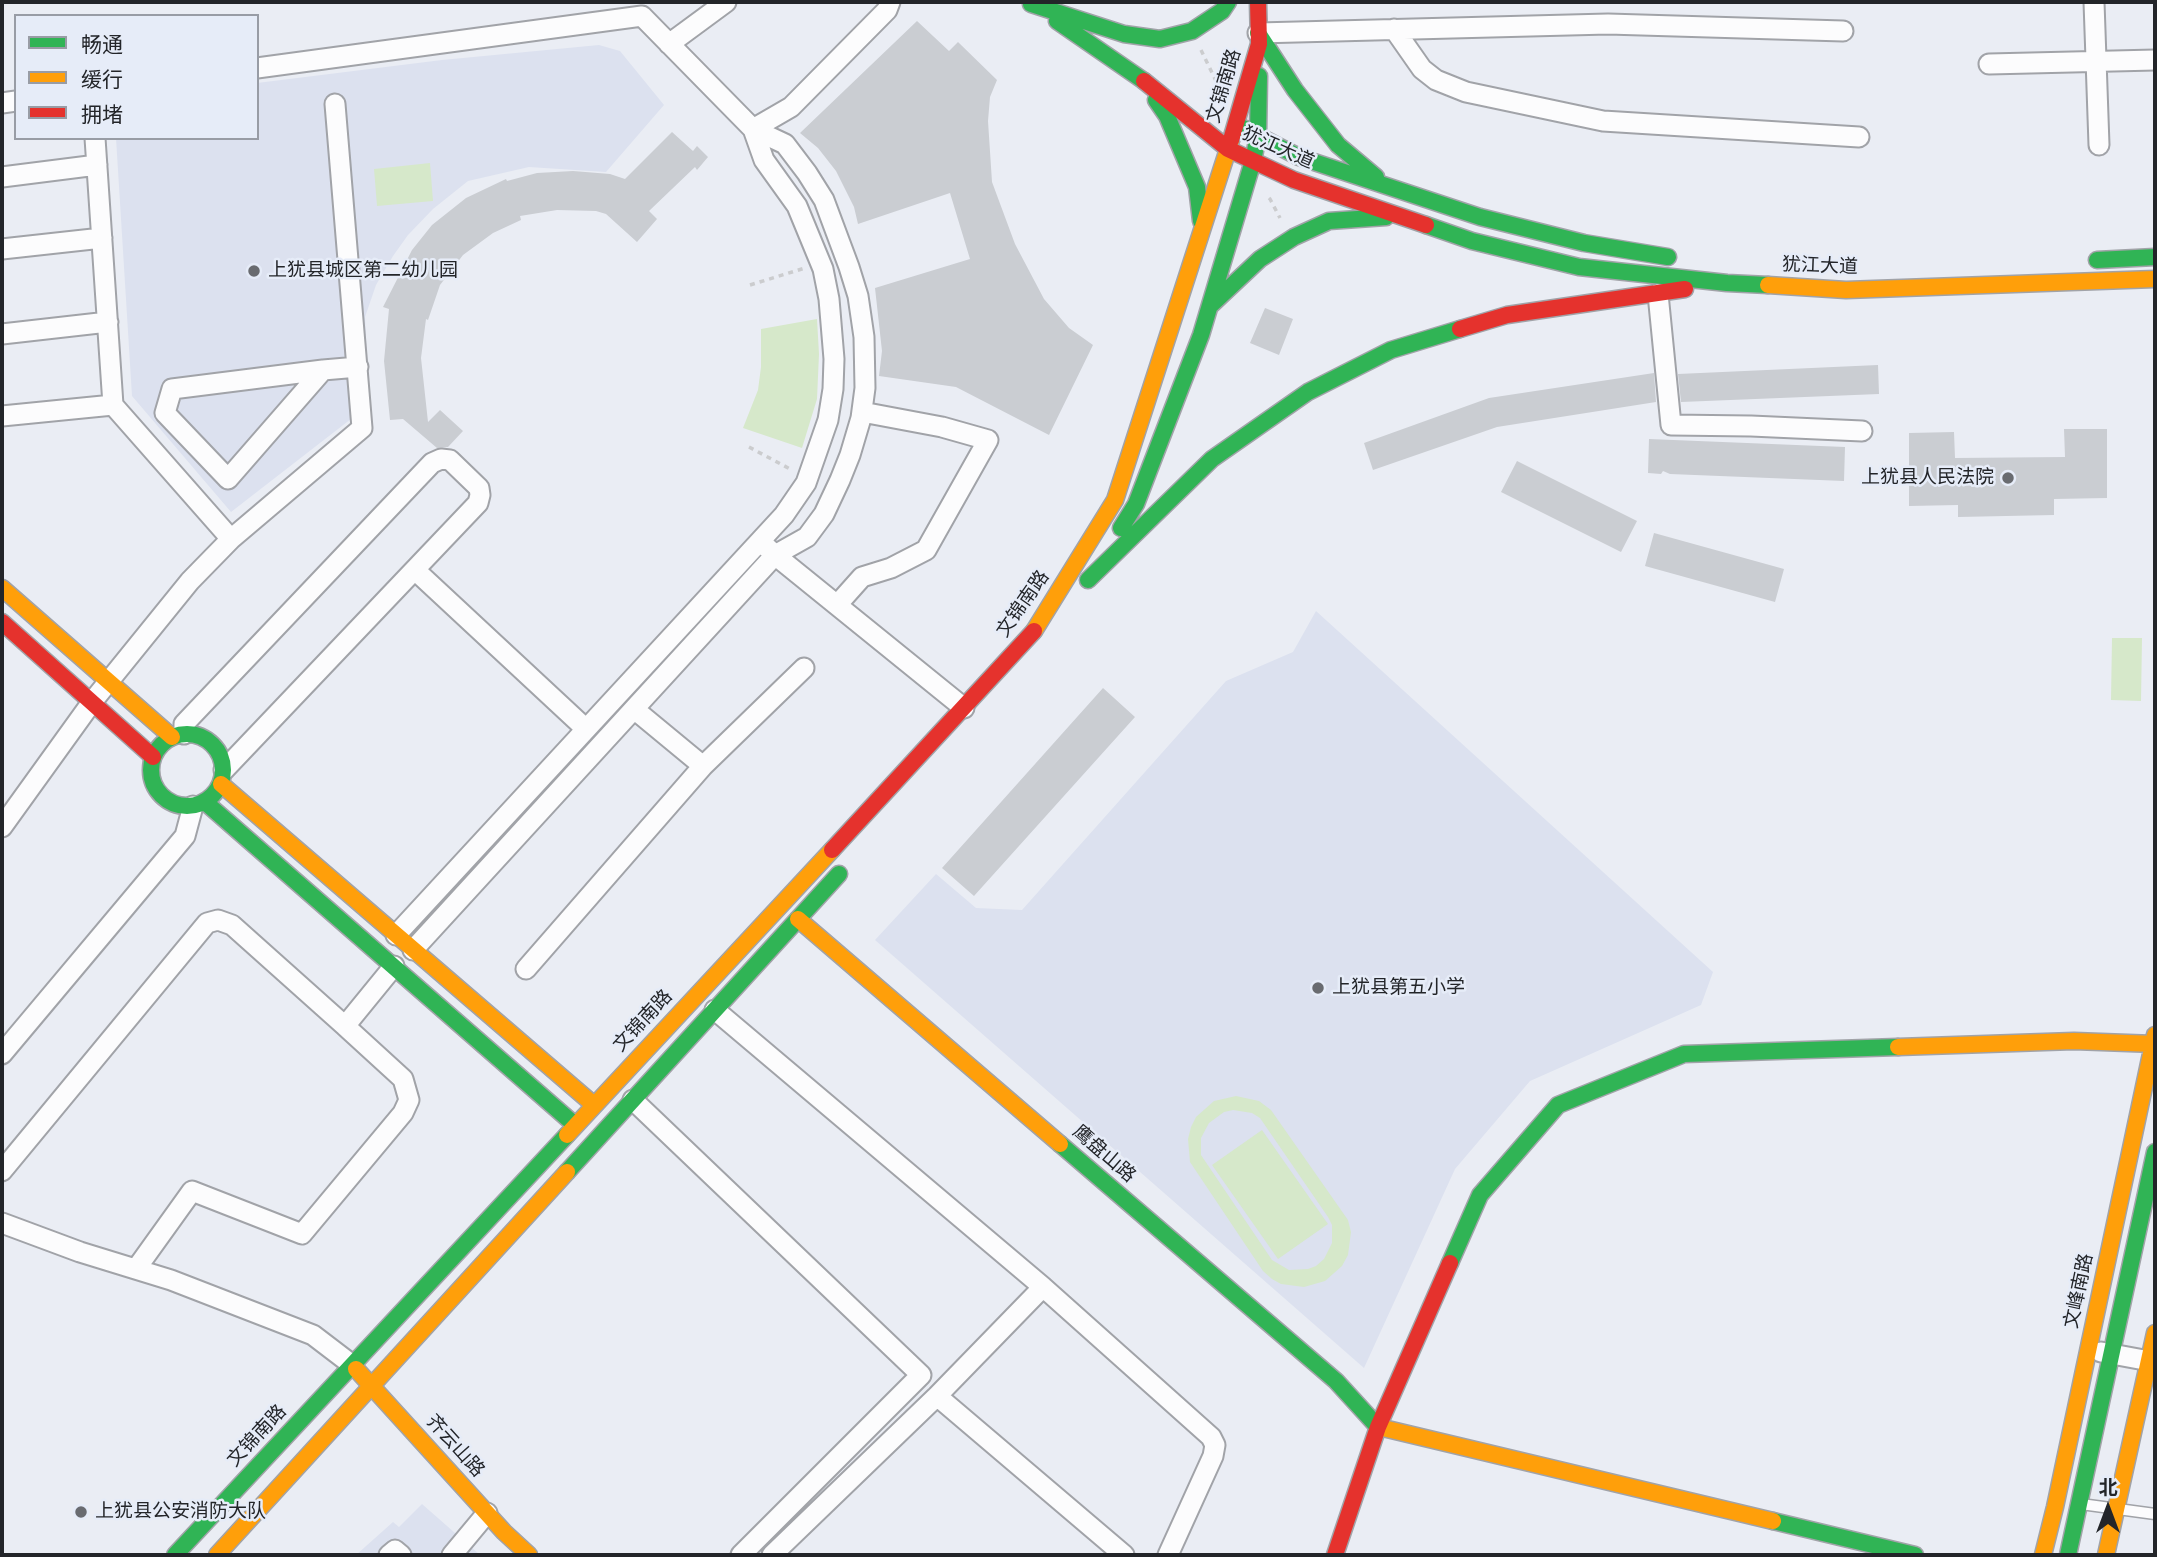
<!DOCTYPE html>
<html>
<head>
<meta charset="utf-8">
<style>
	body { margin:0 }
	#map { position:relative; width:2157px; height:1557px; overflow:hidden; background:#eaedf4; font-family:"IBM Plex Serif","Noto Sans SC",serif }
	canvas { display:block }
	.frame { position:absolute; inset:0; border:4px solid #232529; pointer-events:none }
	.legend { position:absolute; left:14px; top:14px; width:245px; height:126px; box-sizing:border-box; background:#e6ecf8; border:2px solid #989ca5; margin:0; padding:9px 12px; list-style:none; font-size:21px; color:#232529 }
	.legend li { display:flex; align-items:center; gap:14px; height:35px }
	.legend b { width:35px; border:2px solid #989ca5 }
	.north { position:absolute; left:2073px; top:1473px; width:70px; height:70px; -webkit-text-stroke:5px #e6ecf8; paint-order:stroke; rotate:0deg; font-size:19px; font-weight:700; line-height:28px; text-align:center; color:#232529 }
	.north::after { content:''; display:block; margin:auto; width:24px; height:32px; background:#232529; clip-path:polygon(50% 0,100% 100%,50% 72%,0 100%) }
</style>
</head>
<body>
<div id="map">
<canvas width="2157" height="1557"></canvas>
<div class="frame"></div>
<ul class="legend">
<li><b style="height:9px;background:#30b455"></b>畅通</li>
<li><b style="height:9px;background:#ff9f0a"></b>缓行</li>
<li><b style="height:9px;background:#e5322d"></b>拥堵</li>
</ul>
<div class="north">北</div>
</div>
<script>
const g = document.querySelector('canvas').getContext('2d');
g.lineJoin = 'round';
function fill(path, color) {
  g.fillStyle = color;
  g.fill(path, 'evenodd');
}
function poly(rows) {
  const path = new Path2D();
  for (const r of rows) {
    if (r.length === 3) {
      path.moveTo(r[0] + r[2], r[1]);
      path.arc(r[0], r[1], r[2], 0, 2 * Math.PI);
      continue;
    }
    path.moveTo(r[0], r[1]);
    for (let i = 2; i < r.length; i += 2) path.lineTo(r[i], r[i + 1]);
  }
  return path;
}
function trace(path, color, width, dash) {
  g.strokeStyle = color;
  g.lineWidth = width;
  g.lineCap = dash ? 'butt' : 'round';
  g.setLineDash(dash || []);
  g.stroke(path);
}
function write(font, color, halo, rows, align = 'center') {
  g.font = font + ' "IBM Plex Serif","Noto Sans SC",serif';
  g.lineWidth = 5;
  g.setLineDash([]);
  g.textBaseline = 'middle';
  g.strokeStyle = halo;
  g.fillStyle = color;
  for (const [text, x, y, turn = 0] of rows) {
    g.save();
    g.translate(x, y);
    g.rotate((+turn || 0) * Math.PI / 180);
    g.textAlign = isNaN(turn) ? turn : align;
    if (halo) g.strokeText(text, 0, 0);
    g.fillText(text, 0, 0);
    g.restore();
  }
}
const built = poly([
	[599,45,620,51,664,105,606,172,529,167,468,181,433,209,408,235,393,256,376,285,365,317,369,405,231,512,132,396,116,138,257,138,257,83,442,60],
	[1316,611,1713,972,1701,1005,1530,1081,1455,1169,1364,1368,875,940,936,874,976,908,1022,910,1226,681,1293,652],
	[422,1504,480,1555,356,1555,393,1522,399,1527]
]);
const green = poly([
	[430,163,433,201,377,206,374,169],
	[817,319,819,354,817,399,802,448,743,428,758,390,761,367,761,329],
	[2112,638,2142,638,2141,701,2111,700],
	[1236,1096,1259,1101,1271,1110,1348,1220,1351,1232,1348,1255,1342,1266,1325,1281,1304,1287,1281,1284,1272,1279,1263,1271,1190,1162,1188,1139,1191,1127,1196,1117,1214,1101],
	[1233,1110,1252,1113,1260,1118,1328,1217,1332,1225,1332,1243,1324,1259,1316,1266,1308,1269,1289,1270,1272,1260,1201,1155,1201,1138,1209,1123,1224,1112],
	[1262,1130,1328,1224,1278,1259,1212,1165]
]);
const building = poly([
	[917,21,949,51,958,42,997,80,990,97,988,121,992,182,1015,244,1044,299,1069,328,1093,345,1049,435,956,387,879,376,882,351,875,288,970,259,950,193,858,224,854,207,836,171,818,148,800,133],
	[672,132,693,151,697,146,708,157,697,170,695,167,649,211,657,219,637,242,606,214,596,211,557,210,520,216,521,220,493,233,463,255,440,285,428,320,426,319,421,358,428,422,440,410,463,431,448,447,437,448,403,419,390,420,384,361,389,309,383,307,412,250,432,225,466,198,506,179,507,181,537,173,573,171,610,174,625,179],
	[1265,308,1293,319,1279,355,1250,343],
	[1878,365,1879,394,1681,402,1678,374],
	[1654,373,1656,402,1497,427,1373,470,1364,443,1489,398],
	[2064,429,2107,429,2107,498,2054,499,2054,515,1958,517,1958,505,1909,506,1909,433,1954,432,1955,458,2065,457],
	[1649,439,1845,447,1844,481,1670,474,1663,471,1661,474,1648,473],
	[1517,461,1637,521,1621,552,1501,492],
	[1654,533,1784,569,1775,602,1645,566],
	[1103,688,1135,717,974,896,942,868]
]);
const path = poly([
	[1201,50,1218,85,1220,85],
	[1213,96,1218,85],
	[1269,198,1270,199,1280,218],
	[750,285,805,268],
	[749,447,790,469]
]);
const lane = poly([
	[2081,1504,2155,1514]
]);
const street = poly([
	[2094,2,2099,145],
	[1394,29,1422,69,1436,80,1466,92,1603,121,1859,137],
	[1258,33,1608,24,1843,31],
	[669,44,726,2],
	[1989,64,2155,60],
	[257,68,642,16,753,129,785,144,807,173,824,200,849,267,858,296,864,337,865,388,861,418,850,455,840,480,824,514,807,537,775,555,760,541],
	[2,103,16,101],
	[753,129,791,107,887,10,890,2],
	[2,177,97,165],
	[2,249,102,238],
	[1658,294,1671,425,1751,426,1862,431],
	[2,334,108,322],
	[323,370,172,389,165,413,228,479,323,370,358,367],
	[2,416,113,405],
	[231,539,362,428,335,104],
	[415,570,586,729],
	[837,605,862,577,891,568,926,550,988,440,942,427,862,412],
	[184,734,184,724,432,463,441,459,450,460,479,488,480,495,478,503,224,770],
	[703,766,804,668],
	[2,827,92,702,190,581,231,539,113,405,95,138],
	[396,935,784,515,806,483,828,420,833,389,834,359,829,299,823,269,797,206,764,160,753,129],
	[413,950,775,555,964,708],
	[526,969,703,766,634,709],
	[715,1010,1043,1287,1211,1437,1215,1445,1213,1456,1168,1555],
	[2,1054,185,836,193,806],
	[633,1100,921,1375,741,1555],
	[2,1171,207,923,218,920,232,925,345,1026,394,966],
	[2,1223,80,1252,171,1280,313,1335,351,1364],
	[136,1269,192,1191,302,1234,403,1113,409,1100,403,1079,345,1026],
	[2101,1352,2155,1362],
	[937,1396,1124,1555],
	[389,1555,395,1550,401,1555],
	[452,1555,487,1513],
	[772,1555,937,1396,1043,1287]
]);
const fast = poly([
	[1031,4,1124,34,1160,39,1192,31,1222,11,1228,2],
	[1057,21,1144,81],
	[1258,33,1295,90,1338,145,1376,177],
	[1156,100,1167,116,1197,187,1201,221],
	[1241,127,1299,157,1480,217,1584,243,1668,257],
	[1426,225,1472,241,1579,267,1727,283,1768,285],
	[2097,260,2155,257],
	[1210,306,1260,259,1294,237,1329,221,1386,217],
	[1121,528,1136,504,1201,335,1253,161,1258,136,1259,76],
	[1088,580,1212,459,1308,392,1391,350,1460,329],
	[187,770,36],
	[205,802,575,1125],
	[1060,1144,1336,1381,1378,1427,1383,1428],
	[567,1172,839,874],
	[1450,1263,1480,1195,1558,1105,1684,1054,1898,1047],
	[1773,1521,1915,1555],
	[175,1555,567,1135],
	[2068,1555,2155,1152]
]);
const slow = poly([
	[1768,285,1846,290,2155,279],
	[2,588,172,737],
	[1034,631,1115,500,1231,140],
	[221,784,594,1105],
	[798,919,1060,1144],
	[1898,1047,2074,1041,2155,1044],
	[567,1135,832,850],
	[356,1369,504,1532,529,1555],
	[1383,1428,1773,1521],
	[217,1555,567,1172],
	[2043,1555,2055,1507,2155,1035],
	[2106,1555,2155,1333]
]);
const jam = poly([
	[1258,2,1259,44],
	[1144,81,1228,149,1294,180,1426,225],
	[1231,140,1259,44],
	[1460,329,1507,315,1685,289],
	[2,622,153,757],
	[832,850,1034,631],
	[1335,1555,1378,1427,1450,1263]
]);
const markers = [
	[254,271,7,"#696b70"],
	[2008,478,7,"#696b70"],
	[1318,988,7,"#696b70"],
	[81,1512,7,"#696b70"]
];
const streetNames = [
	["文锦南路",1224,86,-73],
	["犹江大道",1278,148,24],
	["犹江大道",1820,266,2],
	["文锦南路",1023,604,-55],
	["文锦南路",643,1021,-47],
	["鹰盘山路",1104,1154,41],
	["文峰南路",2079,1291,-78],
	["文锦南路",257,1436,-47],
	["齐云山路",455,1446,48]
];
const poiNames = [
	["上犹县城区第二幼儿园",268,271],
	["上犹县人民法院",1994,478,"right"],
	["上犹县第五小学",1332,988],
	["上犹县公安消防大队",95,1512]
];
fill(built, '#dce1ef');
fill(green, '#d6e8ca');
fill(building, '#cacdd2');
trace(lane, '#a1a3a8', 13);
trace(street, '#a1a3a8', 23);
trace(fast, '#a1a3a8', 19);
trace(slow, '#a1a3a8', 19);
trace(jam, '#a1a3a8', 19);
trace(path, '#cbccce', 3.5, [5, 5]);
trace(lane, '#fcfcfd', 10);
trace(street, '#fcfcfd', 19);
trace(fast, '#30b455', 16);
trace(slow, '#ff9f0a', 16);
trace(jam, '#e5322d', 16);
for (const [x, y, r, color] of markers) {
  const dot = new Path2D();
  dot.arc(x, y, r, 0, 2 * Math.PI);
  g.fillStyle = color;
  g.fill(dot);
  trace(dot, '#e6ecf8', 2.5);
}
write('19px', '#232529', '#e6ecf8', streetNames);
write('19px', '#232529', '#e6ecf8', poiNames, 'left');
</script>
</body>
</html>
